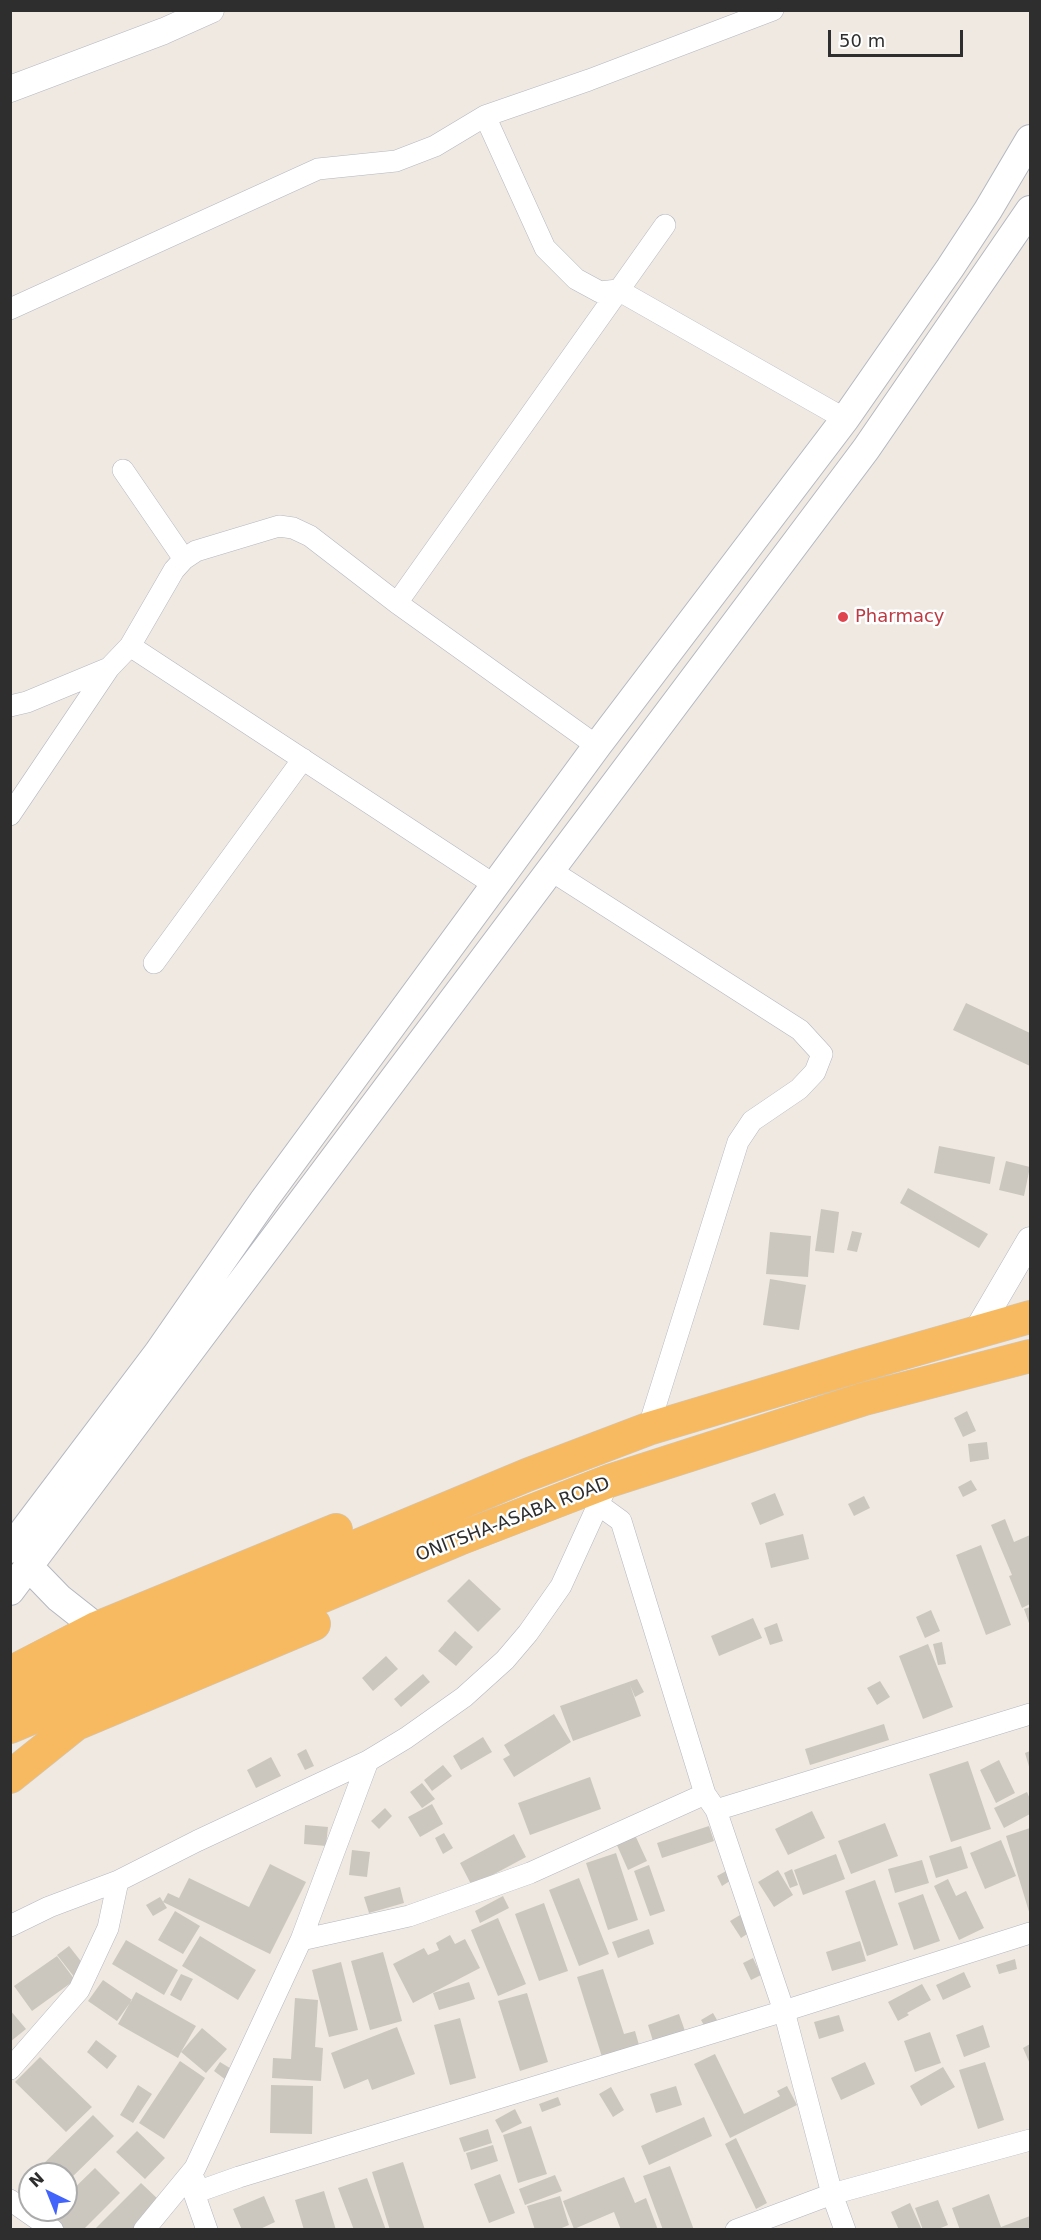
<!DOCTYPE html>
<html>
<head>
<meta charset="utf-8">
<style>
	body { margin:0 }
	#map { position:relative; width:1041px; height:2240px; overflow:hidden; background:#efe9e1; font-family:"DejaVu Sans",sans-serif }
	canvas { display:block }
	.frame { position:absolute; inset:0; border:12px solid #2e2e2e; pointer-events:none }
	.north { position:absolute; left:18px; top:2162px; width:60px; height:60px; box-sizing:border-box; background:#fff; border:2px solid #ababab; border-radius:50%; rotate:317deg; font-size:16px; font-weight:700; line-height:24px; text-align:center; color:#2e2e2e }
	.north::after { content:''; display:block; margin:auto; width:21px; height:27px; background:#4264fb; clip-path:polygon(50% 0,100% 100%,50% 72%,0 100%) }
	.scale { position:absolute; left:828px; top:30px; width:135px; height:27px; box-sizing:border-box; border:3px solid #2e2e2e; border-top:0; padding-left:8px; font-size:18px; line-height:21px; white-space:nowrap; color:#2e2e2e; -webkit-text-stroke:4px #fff; paint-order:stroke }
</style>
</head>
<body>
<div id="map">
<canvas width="1041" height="2240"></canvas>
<div class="frame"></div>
<div class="north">N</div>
<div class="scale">50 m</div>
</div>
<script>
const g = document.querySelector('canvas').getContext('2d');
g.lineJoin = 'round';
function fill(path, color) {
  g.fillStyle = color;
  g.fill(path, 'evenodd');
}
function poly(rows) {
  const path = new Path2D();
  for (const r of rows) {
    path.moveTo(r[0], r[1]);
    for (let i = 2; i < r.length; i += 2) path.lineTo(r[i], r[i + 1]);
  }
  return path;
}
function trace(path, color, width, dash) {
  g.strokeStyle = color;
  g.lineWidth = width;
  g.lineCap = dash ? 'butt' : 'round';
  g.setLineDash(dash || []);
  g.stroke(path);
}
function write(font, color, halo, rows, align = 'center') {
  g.font = font + ' "DejaVu Sans",sans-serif';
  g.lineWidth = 5;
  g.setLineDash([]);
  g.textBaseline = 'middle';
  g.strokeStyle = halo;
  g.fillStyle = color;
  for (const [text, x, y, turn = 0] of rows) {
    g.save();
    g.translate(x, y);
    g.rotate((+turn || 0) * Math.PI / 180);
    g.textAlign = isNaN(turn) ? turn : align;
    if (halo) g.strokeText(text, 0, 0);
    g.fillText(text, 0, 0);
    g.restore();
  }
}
const building = poly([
	[966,1003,1030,1033,1030,1066,953,1030],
	[939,1146,995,1157,990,1184,934,1173],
	[1006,1161,1030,1167,1024,1196,999,1190],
	[908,1188,988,1234,979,1248,900,1203],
	[821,1209,839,1212,834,1253,815,1251],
	[852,1231,862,1233,857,1252,847,1250],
	[770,1232,811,1236,808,1277,766,1274],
	[770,1279,806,1285,799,1330,763,1325],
	[967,1411,976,1431,963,1437,954,1418],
	[987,1442,989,1459,970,1462,968,1444],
	[971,1480,977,1490,963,1497,958,1487],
	[775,1493,784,1515,760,1525,751,1503],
	[864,1496,870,1508,854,1516,848,1504],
	[1005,1519,1014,1542,1030,1535,1030,1604,1022,1608,1009,1576,1012,1575,991,1525],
	[803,1534,809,1559,771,1568,765,1543],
	[981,1545,1011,1625,986,1635,956,1555],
	[469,1579,501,1609,478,1632,447,1601],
	[1030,1607,1030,1626,1024,1609],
	[931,1610,940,1631,925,1638,916,1617],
	[753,1618,762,1638,719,1656,711,1636],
	[777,1623,783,1641,770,1645,764,1628],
	[455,1631,473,1647,456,1666,438,1651],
	[942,1642,946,1664,938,1665,933,1644],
	[928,1644,953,1707,923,1719,899,1656],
	[386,1656,398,1669,373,1691,362,1678],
	[423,1674,430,1682,401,1707,394,1699],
	[637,1679,644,1692,635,1697,630,1685,641,1716,573,1741,560,1706],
	[880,1681,890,1697,877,1705,867,1688],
	[554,1714,571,1742,514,1777,503,1759,510,1755,504,1745],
	[884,1724,889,1740,810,1765,805,1749],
	[483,1737,492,1752,461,1770,453,1756],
	[306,1749,314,1766,305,1770,297,1754],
	[1030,1751,1030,1770,1025,1753],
	[271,1757,281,1776,256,1788,247,1770],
	[999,1760,1015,1793,996,1803,980,1770],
	[968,1761,991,1829,951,1842,929,1774],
	[443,1765,452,1776,432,1791,424,1780],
	[590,1777,601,1809,530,1835,518,1803],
	[422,1783,435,1799,422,1808,410,1792],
	[1027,1792,1030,1799,1030,1814,1004,1828,994,1808],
	[432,1804,443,1824,420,1837,408,1817],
	[385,1808,392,1816,379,1829,371,1821],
	[812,1811,825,1838,788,1855,775,1829],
	[885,1823,898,1856,851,1874,838,1841],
	[305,1825,328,1827,326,1846,304,1844],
	[709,1826,714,1841,662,1858,657,1843],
	[1030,1828,1030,1915,1006,1836],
	[444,1833,453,1848,443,1854,435,1838],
	[514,1834,526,1857,472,1886,460,1863],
	[635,1835,647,1861,628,1870,616,1843],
	[1001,1840,1016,1876,985,1889,970,1853],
	[961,1846,968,1868,936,1878,929,1856],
	[352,1850,370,1852,367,1877,349,1875],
	[616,1853,638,1920,608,1930,586,1863],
	[836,1854,845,1879,803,1895,794,1870],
	[922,1860,929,1883,895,1893,888,1869],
	[270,1864,306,1882,270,1954,163,1902,168,1893,179,1898,189,1878,249,1907],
	[649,1865,665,1911,650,1916,634,1871],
	[792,1869,798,1885,790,1888,784,1873],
	[728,1870,733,1879,722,1886,717,1876],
	[778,1870,793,1895,774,1907,758,1882],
	[579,1878,609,1954,579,1966,549,1890],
	[948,1879,956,1896,966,1891,984,1928,959,1940,934,1886],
	[875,1880,898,1945,867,1956,845,1891],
	[400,1887,404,1903,369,1913,364,1897],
	[923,1894,940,1941,914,1950,898,1903],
	[503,1896,509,1908,480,1923,475,1911],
	[160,1897,167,1908,153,1916,146,1905],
	[544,1903,568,1971,539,1981,515,1914],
	[175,1911,200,1926,183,1954,158,1940],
	[740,1915,750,1932,741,1938,730,1921],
	[498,1918,526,1984,498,1996,471,1930],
	[649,1929,654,1944,618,1958,612,1942],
	[450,1935,455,1944,465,1939,480,1968,413,2003,393,1964,424,1948,428,1955,439,1950,436,1943],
	[200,1936,256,1970,238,2000,182,1966],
	[126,1940,178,1970,164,1995,112,1964],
	[860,1941,866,1961,832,1971,826,1952],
	[69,1946,87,1969,75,1978,57,1955],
	[383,1952,402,2021,370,2030,351,1961],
	[57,1956,75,1980,32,2011,14,1986],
	[753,1958,761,1975,751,1980,743,1963],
	[1015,1959,1017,1969,999,1974,996,1965],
	[341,1962,358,2030,329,2037,312,1970],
	[603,1969,624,2034,635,2031,639,2045,602,2057,577,1977],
	[964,1972,971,1987,943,2000,936,1985],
	[181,1974,193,1979,181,2001,170,1995],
	[103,1980,132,2000,117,2021,88,2001],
	[469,1982,475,1999,439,2010,433,1993],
	[922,1984,931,2000,907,2013,909,2015,898,2021,888,2002],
	[136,1992,196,2026,181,2052,202,2028,227,2049,206,2073,181,2052,178,2058,118,2024],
	[527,1993,548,2062,520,2071,498,2001],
	[295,1998,318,2000,315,2047,323,2048,321,2081,272,2078,273,2058,291,2059],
	[10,2010,26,2029,10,2042],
	[713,2013,717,2020,705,2027,701,2020],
	[679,2014,685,2031,653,2041,648,2025],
	[839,2015,844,2031,819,2039,814,2022],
	[460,2018,476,2078,450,2085,434,2025],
	[983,2025,990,2047,964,2057,956,2035],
	[397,2027,415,2074,372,2090,368,2079,344,2089,331,2053],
	[930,2032,941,2063,915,2072,904,2041],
	[96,2040,117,2056,107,2069,87,2052],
	[1030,2044,1030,2064,1023,2048],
	[715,2054,744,2114,780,2096,777,2091,787,2086,797,2105,730,2138,694,2064],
	[40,2057,92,2107,66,2132,15,2082],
	[180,2061,205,2078,164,2139,139,2123],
	[220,2062,233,2070,226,2080,214,2071],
	[865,2062,875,2084,841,2100,831,2078],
	[985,2062,1004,2120,978,2129,959,2070],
	[943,2067,955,2087,921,2106,910,2086],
	[138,2085,152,2094,133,2123,120,2115],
	[271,2085,313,2086,312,2134,270,2133],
	[676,2086,682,2105,656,2113,650,2094],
	[611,2087,624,2110,613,2117,599,2094],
	[558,2097,561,2105,542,2112,539,2104],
	[515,2109,522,2123,502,2133,495,2120],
	[93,2115,114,2136,66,2183,66,2174,33,2174],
	[704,2117,712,2136,649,2165,641,2146],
	[531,2126,547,2174,518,2183,503,2135],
	[488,2129,492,2143,464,2152,459,2138],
	[137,2131,165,2158,145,2179,116,2152],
	[736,2138,767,2203,756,2209,725,2144],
	[493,2145,498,2161,471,2170,466,2153],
	[403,2162,425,2230,390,2230,372,2172],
	[670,2166,694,2230,663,2230,643,2176],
	[95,2168,120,2193,83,2230,66,2230,49,2213,52,2210,66,2210,66,2196],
	[500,2174,515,2213,489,2223,474,2184],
	[555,2175,562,2191,525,2205,519,2189],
	[624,2177,635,2203,646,2198,658,2230,621,2230,614,2212,574,2229,563,2201],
	[367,2178,386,2230,354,2230,338,2188],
	[141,2183,160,2201,132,2230,94,2230],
	[324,2191,336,2230,304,2230,295,2200],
	[989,2194,1001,2227,1030,2216,1030,2230,960,2230,952,2208],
	[264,2196,275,2222,258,2230,242,2230,233,2209],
	[560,2196,569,2225,557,2230,535,2230,527,2206],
	[938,2200,948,2225,936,2230,923,2230,915,2208],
	[910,2203,922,2230,899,2230,891,2212]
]);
const minor = poly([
	[485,116,545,248,576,279,600,292,618,290,845,419],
	[10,309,318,169,396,161,435,146,485,116,589,80,773,10],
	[123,470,184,559],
	[397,603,665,225],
	[130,646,496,886],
	[10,706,27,702,109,668],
	[10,815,109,668,130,646,174,570,184,559,196,551,279,526,293,528,310,536,397,603,597,746],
	[550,870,800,1030,822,1054,815,1072,799,1089,752,1121,738,1142,648,1429],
	[154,963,303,759],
	[599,1505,621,1521,705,1794,716,1810,784,2011,832,2194,845,2230],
	[716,1810,1030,1714],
	[10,1926,49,1907,118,1881],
	[301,1940,409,1916,530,1873,705,1794],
	[10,2069,79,1990,108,1928,118,1881,197,1841,368,1761],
	[195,2181,194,2193,207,2230],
	[194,2193,239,2177,784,2011,1030,1933],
	[10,2200,53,2230],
	[144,2230,195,2168,301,1940,368,1761,406,1738,464,1697,505,1660,528,1633,561,1586,609,1481],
	[736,2230,832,2194,1030,2140]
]);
const tertiary = poly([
	[10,89,164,31,211,10],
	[975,1334,1030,1240]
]);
const secondary = poly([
	[10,1549,158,1353,264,1200,597,746,845,419,950,268,988,210,1030,139],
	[29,1567,59,1598,97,1628],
	[10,1591,866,449,1030,210]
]);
const trunk = poly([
	[10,1673,97,1628,336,1530],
	[10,1697,166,1626,321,1561,527,1475,648,1429,858,1366,1030,1317],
	[10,1727,459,1539,609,1481,864,1399,1030,1356],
	[10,1777,76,1724,314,1624]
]);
const markers = [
	[843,617,6,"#e0444e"]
];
const healthNames = [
	["Pharmacy",855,617]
];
const streetNames = [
	["ONITSHA-ASABA ROAD",513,1520,-21]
];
fill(building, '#cbc7bf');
trace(minor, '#b4b7c1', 22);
trace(tertiary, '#b4b7c1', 27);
trace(secondary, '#b4b7c1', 30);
trace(trunk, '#c9c9c9', 34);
trace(minor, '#fff', 21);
trace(tertiary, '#fff', 26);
trace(secondary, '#fff', 28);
trace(trunk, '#f8ba60', 33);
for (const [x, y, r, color] of markers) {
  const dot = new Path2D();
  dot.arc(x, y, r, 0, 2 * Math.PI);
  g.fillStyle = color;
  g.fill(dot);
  trace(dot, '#fff', 2);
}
write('18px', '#be3a42', '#fff', healthNames, 'left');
write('18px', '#2e2e2e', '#fff', streetNames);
</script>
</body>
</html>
